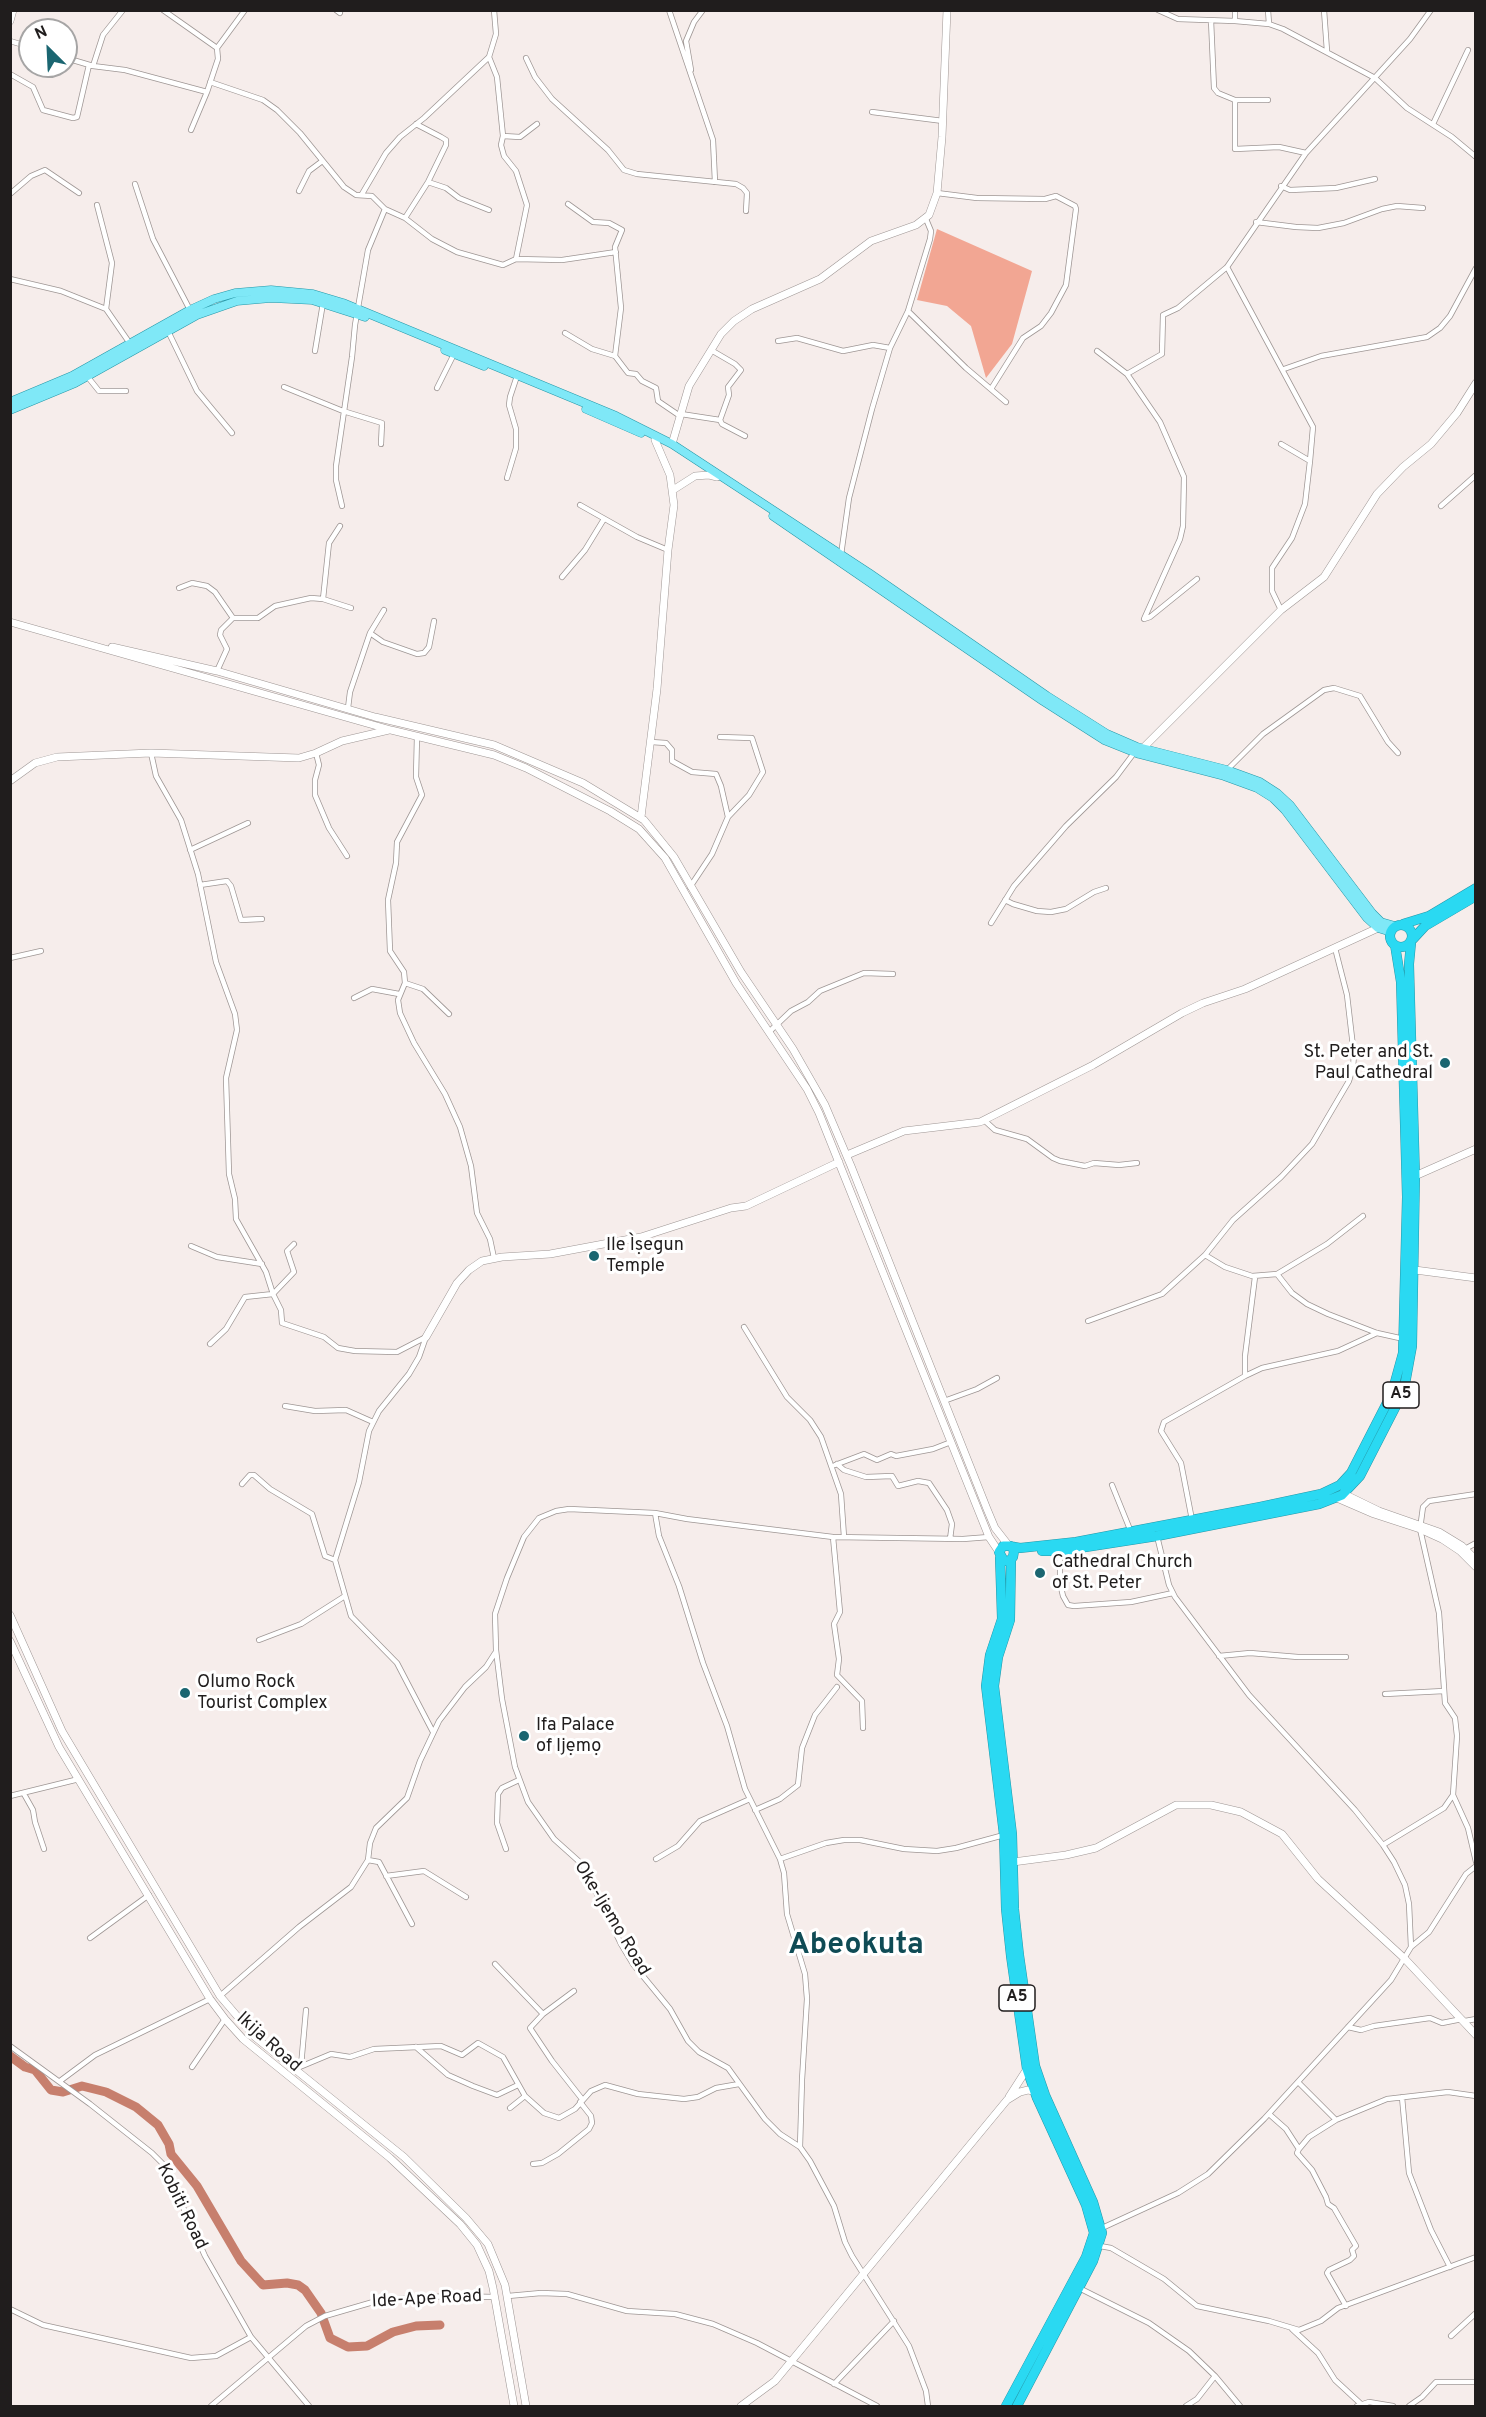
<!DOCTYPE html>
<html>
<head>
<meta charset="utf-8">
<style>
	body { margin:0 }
	#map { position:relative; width:1486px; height:2417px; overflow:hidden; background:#f6edeb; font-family:Overpass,sans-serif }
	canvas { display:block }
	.frame { position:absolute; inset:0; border:12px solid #201d1d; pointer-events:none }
	.north { position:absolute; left:18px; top:18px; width:60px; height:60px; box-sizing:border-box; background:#fff; border:2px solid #a6a5a5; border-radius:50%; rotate:336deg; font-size:16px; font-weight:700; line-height:24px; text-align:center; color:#201d1d }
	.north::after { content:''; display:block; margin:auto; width:21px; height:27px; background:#1b6671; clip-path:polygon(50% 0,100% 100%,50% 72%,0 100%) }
</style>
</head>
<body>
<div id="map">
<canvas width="1486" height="2417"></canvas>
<div class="frame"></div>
<div class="north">N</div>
</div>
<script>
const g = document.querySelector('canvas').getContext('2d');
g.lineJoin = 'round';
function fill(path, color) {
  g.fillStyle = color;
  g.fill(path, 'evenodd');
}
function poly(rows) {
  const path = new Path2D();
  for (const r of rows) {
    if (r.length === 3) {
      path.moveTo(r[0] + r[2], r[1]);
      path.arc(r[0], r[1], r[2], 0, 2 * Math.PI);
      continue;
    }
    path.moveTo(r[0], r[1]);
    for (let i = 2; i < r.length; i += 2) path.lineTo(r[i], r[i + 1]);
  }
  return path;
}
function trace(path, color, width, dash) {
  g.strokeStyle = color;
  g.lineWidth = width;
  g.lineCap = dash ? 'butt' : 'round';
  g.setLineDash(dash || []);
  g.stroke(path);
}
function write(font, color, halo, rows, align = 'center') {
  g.font = font + ' Overpass,sans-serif';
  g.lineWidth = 6;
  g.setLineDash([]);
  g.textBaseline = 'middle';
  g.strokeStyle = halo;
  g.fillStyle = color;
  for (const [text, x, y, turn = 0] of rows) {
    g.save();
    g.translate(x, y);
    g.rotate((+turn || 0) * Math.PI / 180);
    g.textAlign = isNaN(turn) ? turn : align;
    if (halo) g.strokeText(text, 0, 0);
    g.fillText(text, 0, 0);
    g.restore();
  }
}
const forest = poly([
	[937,229,1032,271,1012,344,986,378,971,326,947,306,917,300]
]);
const river = poly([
	[10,2056,25,2067,35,2070,51,2090,63,2092,82,2086,106,2092,136,2107,158,2125,169,2144,171,2154,197,2186,241,2261,263,2285,287,2283,298,2285,305,2290,321,2313,330,2338,348,2347,367,2346,393,2332,416,2326,440,2325]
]);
const street = poly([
	[163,10,217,48],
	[336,10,340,13],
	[669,10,713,140,715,182],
	[1158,10,1178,19,1235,21,1269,24,1283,29,1375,78,1407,108,1452,137,1476,157],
	[1235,10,1235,21],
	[1268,10,1269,24],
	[1324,10,1327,51],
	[1211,20,1214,88,1218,93,1235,100,1268,100],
	[10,41,30,47],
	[66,58,93,66,125,70,207,92,191,130],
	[526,58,535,77,552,99,608,150,624,170,637,174,736,184,743,188,747,193,746,211],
	[93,66,103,35,123,10],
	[691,70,686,41,694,22,703,10],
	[10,74,33,87,43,110,73,118,77,117,89,65],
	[210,82,263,100,277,110,300,133,344,187,356,195,372,196,385,209,405,218,432,239,457,252,503,265,516,259,527,205,516,171,504,156,501,145,503,136,497,77,489,57],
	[207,92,218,59,217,48,245,10],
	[1235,100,1235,149,1279,147,1306,153],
	[872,112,943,121],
	[1433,124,1468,50],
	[503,136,520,137,537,124],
	[428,182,446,188,459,198,489,210],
	[135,184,153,239,190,310],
	[1281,186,1290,190,1336,188,1375,179],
	[299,191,309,171,321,162],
	[937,193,977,198,1045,199,1056,196,1075,206,1076,209,1066,285,1051,313,1041,326,1023,338,991,389],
	[10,194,31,176,45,170,79,193],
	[362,194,386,153,400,137,424,118,489,57,496,34,494,10],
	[568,204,593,222,609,223,622,230,615,247,621,308,615,356,628,373,636,374,642,381,656,388,658,401,680,416],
	[97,205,112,263,106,309],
	[405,218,428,182,446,145,446,140,441,137,416,124],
	[926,219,931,231,930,239,908,311,966,368,1006,402],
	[1256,222,1296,227,1318,228,1344,223,1382,209,1397,206,1423,208],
	[516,259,562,260,616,252],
	[1227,267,1313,427,1310,461,1281,444],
	[10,279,61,291,106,309,131,345],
	[167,329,197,391,232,433],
	[565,333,592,349,615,356],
	[778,341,797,338,843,351,873,345,890,348],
	[711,350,735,364,741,370,728,387,729,395,720,420],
	[315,351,323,303],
	[1097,351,1127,374,1160,422,1184,477,1183,526,1180,539,1144,619,1150,617,1197,579],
	[1284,369,1321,356,1427,337,1440,328,1450,316,1476,268],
	[1127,374,1162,354,1163,315,1178,308,1227,267,1306,153,1410,39,1431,10],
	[87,376,99,391,126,391],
	[284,387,343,411,382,423,381,444],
	[437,388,454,354],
	[681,414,720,420,722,424,745,436],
	[507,478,516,448,516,429,509,405,510,397,516,379],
	[580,505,637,537,668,550],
	[342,506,336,480,336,466,352,357,355,325,368,250,385,209],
	[1441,506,1476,475],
	[841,555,849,498,872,409,890,348,908,311],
	[562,577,585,550,604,519],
	[179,588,192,583,207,586,215,592,233,618],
	[323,599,329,543,340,526],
	[384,610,370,633,383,642,417,654,424,653,429,647,434,621],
	[1281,610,1272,591,1272,568,1292,538,1305,504,1310,461],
	[217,671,227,649,220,635,221,630,233,618,258,618,275,606,311,598,323,599,351,608],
	[348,708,350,692,370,633],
	[417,736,416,777,422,795,397,842,396,863,388,900,390,951,404,972,405,983,398,1000,400,1013,414,1043,445,1094,460,1127,471,1166,477,1213,490,1239,494,1258],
	[651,742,666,743,672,750,672,761,692,772,716,774,721,786,728,817],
	[151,753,156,776,181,820,198,874,216,962,235,1014,237,1030,226,1078,229,1174,235,1199,236,1219,266,1272,273,1294,281,1310,282,1323,324,1337,338,1348,355,1351,397,1352,426,1337],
	[316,753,319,765,315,780,315,795,329,828,347,856],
	[1227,770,1263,734,1324,690,1334,688,1360,696,1388,742,1398,753],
	[190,850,248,823],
	[200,885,227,881,231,886,241,920,262,919],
	[690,887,712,854,728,817,749,795,763,772,752,738,720,737],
	[1005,900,1013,904,1037,911,1051,912,1066,909,1094,892,1106,888],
	[991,923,1014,886,1066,826,1116,777,1134,753],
	[10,958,41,951],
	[405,983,423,989,449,1014],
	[354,998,372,989,399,994],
	[769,1032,791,1011,808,1002,820,991,864,973,893,974],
	[984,1120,995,1130,1027,1139,1053,1158,1060,1161,1085,1166,1094,1163,1119,1165,1137,1163],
	[191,1246,217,1257,262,1264],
	[1205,1255,1225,1267,1252,1276,1277,1274,1327,1244,1363,1216],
	[1277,1274,1292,1293,1307,1304,1328,1314,1377,1333,1404,1339],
	[1088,1321,1162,1294,1205,1255,1233,1220,1281,1177,1312,1144,1349,1081,1353,1067,1354,1055,1347,995,1335,948],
	[744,1327,787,1397,810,1420,821,1437,841,1494,844,1537],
	[426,1337,419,1357,409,1374,379,1411,369,1431,359,1482,335,1560,351,1616,397,1663,433,1732],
	[210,1344,226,1329,245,1297,273,1294,294,1272,287,1251,294,1244],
	[1245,1376,1245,1356,1255,1277],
	[944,1401,977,1389,997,1378],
	[285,1406,315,1411,346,1410,373,1422],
	[837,1464,844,1470,866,1477,892,1476,898,1486,918,1481,929,1483,947,1510,952,1524,950,1539],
	[835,1465,864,1454,877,1460,891,1454,896,1456,933,1449,951,1442],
	[242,1484,250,1475,254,1475,270,1489,312,1514,325,1556,335,1560],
	[1112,1485,1131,1532],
	[655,1513,659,1536,679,1586,703,1663,727,1726,745,1789,780,1859,784,1873,787,1914,805,1974,807,1999,802,2080,800,2147],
	[1192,1520,1181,1463,1161,1431,1164,1422,1245,1376,1262,1368,1338,1351,1377,1333],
	[833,1537,840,1612,834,1624,839,1659,837,1675,862,1701,863,1728],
	[1465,1549,1476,1543],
	[1060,1551,1060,1583,1063,1596,1068,1605,1074,1606,1131,1602,1173,1593],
	[259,1640,301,1624,345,1596],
	[1219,1656,1250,1653,1298,1657,1346,1657],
	[1385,1694,1444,1691],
	[24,1794,33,1810,35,1822,44,1849],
	[1453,1795,1468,1828,1476,1862],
	[10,1796,79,1779],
	[755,1810,780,1799,798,1785,802,1748,815,1715,837,1687],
	[1383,1845,1444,1808,1453,1795,1457,1736,1455,1718,1445,1703,1439,1613,1420,1529,1423,1507,1429,1501,1476,1494],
	[506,1849,497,1823,498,1794,502,1788,519,1780],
	[656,1859,678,1846,700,1821,750,1799],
	[780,1859,826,1843,844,1840,860,1840,904,1849,937,1851,956,1848,1004,1835],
	[368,1860,379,1862,412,1924],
	[386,1876,424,1871,466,1897],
	[90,1938,149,1895],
	[1411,1947,1429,1932,1466,1874,1476,1866],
	[495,1964,543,2014],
	[574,1991,543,2014,530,2028,552,2061,582,2099],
	[220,1996,299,1927,351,1887,368,1860,370,1843,376,1828,407,1798,420,1761,439,1721,465,1687,486,1667,495,1653],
	[1465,2021,1476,2019],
	[1348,2027,1361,2030,1374,2026,1430,2018,1442,2023,1462,2019],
	[10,2046,90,2104,152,2153,164,2165,205,2256,251,2337,309,2406],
	[416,2047,448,2075,473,2086,497,2095,518,2085],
	[301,2066,306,2010],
	[192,2067,225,2019],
	[295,2069,331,2054,350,2057,374,2049,441,2046,462,2055,478,2043,503,2057,525,2096,544,2113,559,2118,575,2109,591,2091,605,2085,638,2094,684,2099,698,2097,716,2088,739,2084],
	[60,2081,95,2055,210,1999],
	[1298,2082,1336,2120],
	[1402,2097,1409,2173,1431,2230,1450,2267],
	[510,2108,525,2096],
	[1269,2114,1286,2129,1299,2149,1297,2153,1312,2170,1326,2197,1328,2204,1334,2208,1356,2246,1352,2250,1354,2256,1350,2260,1329,2270,1327,2273,1346,2306],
	[1299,2149,1309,2137,1336,2120,1387,2099,1448,2092,1476,2096],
	[533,2164,542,2163,558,2154,589,2129,592,2123,591,2116,580,2102],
	[1102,2228,1178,2193,1208,2174,1264,2119,1391,1980,1411,1947,1409,1904,1405,1885,1394,1862,1383,1845,1355,1810,1249,1695,1175,1597,1169,1585,1157,1536],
	[1100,2246,1111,2248,1164,2279,1197,2306,1269,2321,1299,2330,1321,2321,1338,2308,1476,2257],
	[1079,2288,1149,2323,1189,2351,1215,2376,1240,2406],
	[508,2296,541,2293,567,2294,627,2311,675,2314,713,2324,757,2343,877,2406],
	[10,2309,43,2325,191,2358,216,2356,251,2337],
	[1292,2329,1318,2353,1335,2380,1361,2404],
	[1451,2336,1476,2313],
	[834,2384,894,2321],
	[211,2406,306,2326,325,2316,380,2300,448,2296,495,2297],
	[928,2406,926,2391,909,2346,852,2256,845,2242,834,2206,810,2161,800,2147,780,2134,765,2119,728,2068,699,2052,688,2041,670,2009,633,1964,621,1944,583,1865,554,1839,528,1802,515,1767,502,1699,496,1650,495,1614,507,1578,524,1537,539,1518,556,1511,569,1509,655,1513,687,1519,833,1537,963,1539,989,1537],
	[1186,2406,1197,2399,1215,2376],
	[1357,2406,1369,2402,1393,2406],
	[1409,2406,1422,2397,1436,2382,1476,2382]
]);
const secondary = poly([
	[10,21,13,10],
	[672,444,689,386,721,334,734,321,752,309,820,279,871,241,916,225,929,215,937,193,942,137,947,10],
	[673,490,695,476,709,475,717,477],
	[10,622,391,730,494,755,526,768,610,811,639,829,665,858,736,983,807,1089,819,1113,989,1537,999,1552],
	[112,647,217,671,375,717,494,745,583,783,644,820,674,857,741,972,793,1049,825,1105,851,1166,987,1509,995,1528,1009,1546],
	[1143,748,1281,610,1324,577,1377,494,1403,467,1431,444,1457,413,1476,383],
	[10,781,35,763,57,757,151,753,299,758,316,753,342,741,389,730],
	[641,817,657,689,668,550,674,505,670,475,655,440],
	[847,1155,904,1131,980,1122,1093,1065,1182,1013,1203,1003,1245,989,1378,928],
	[1415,1176,1476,1149],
	[1415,1270,1476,1278],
	[426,1337,457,1283,469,1270,482,1261,502,1257,550,1254,641,1237,731,1208,746,1206,839,1162],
	[1344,1494,1379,1511,1439,1532,1462,1546,1476,1560],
	[1337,1498,1374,1514,1420,1529,1442,1539,1460,1551,1476,1567],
	[10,1615,62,1731,220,1996,255,2037,404,2157,466,2218,488,2244,505,2285,526,2406],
	[10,1641,59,1747,210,1999,225,2019,243,2039,390,2158,460,2224,477,2245,489,2271,493,2288,514,2406],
	[1013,1862,1066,1855,1096,1848,1176,1805,1211,1805,1241,1812,1282,1834,1318,1879,1405,1959,1476,2035],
	[1009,2097,1027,2069],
	[741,2406,775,2381,1007,2100,1020,2092,1028,2090,1035,2092]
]);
const primary = poly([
	[445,350,484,366],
	[10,402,72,376,190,310,214,299,235,293,271,290,313,294,343,303,616,416,672,444,869,573,1047,696,1107,734,1137,747,1227,770,1260,782,1277,793,1290,805,1372,913,1381,922,1395,926],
	[586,409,641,433],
	[10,410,75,383,197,315,237,301,271,298,312,300,365,317],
	[773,516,1043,701,1104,740,1139,754,1224,776,1257,788,1273,798,1285,810,1367,918,1378,928,1391,932]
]);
const highway = poly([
	[1403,924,1429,916,1476,888],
	[1401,936,11],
	[1413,939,1425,926,1476,896],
	[1011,1546,1014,1551,1013,1557,1009,1561,1004,1561,999,1552,1003,1546,1009,1546,1020,1548,1076,1542,1260,1507,1321,1494,1340,1485,1351,1473,1392,1393,1403,1353,1407,1197,1401,982,1395,945],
	[1042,1551,1060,1551,1157,1536,1319,1504,1342,1495,1360,1476,1399,1400,1405,1384,1412,1346,1415,1176,1409,964,1411,943],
	[1000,1558,1002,1619,990,1655,986,1686,1004,1835,1006,1909,1011,1956,1027,2069,1037,2098,1086,2205,1094,2233,1086,2257,1006,2406],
	[1011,1560,1010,1620,998,1657,994,1686,1012,1834,1014,1909,1019,1955,1035,2066,1045,2095,1093,2202,1102,2233,1093,2261,1017,2406]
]);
const markers = [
	[1445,1063,6,"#1b6671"],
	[594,1256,6,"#1b6671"],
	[1040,1573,6,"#1b6671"],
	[185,1693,6,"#1b6671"],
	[524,1736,6,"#1b6671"]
];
const shields = [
	[1401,1395,36],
	[1017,1998,36]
];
const shieldNames = [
	["A5",1401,1395],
	["A5",1017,1998]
];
const poiNames = [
	["St. Peter and St.",1433,1053,"right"],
	["Paul Cathedral",1433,1074,"right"],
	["Ile Ìṣegun",606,1246],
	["Temple",606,1267],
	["Cathedral Church",1052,1563],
	["of St. Peter",1052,1584],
	["Olumo Rock",197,1683],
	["Tourist Complex",197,1704],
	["Ifa Palace",536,1726],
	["of Ijẹmọ",536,1747]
];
const streetNames = [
	["Oke-Ijemo Road",611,1919,59],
	["Ikija Road",268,2043,42],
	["Kobiti Road",181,2207,64],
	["Ide-Ape Road",427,2300,-3]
];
const townNames = [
	["Abeokuta",856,1947]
];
fill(forest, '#f2a693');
trace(river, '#c77f6d', 9);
trace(street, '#9e9694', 6);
trace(secondary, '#9e9694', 8);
trace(primary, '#2697a7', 9);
trace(highway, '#2697a7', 10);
trace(street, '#fff', 4.5);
trace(secondary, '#fff', 7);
trace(primary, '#7fe8f7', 8);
trace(highway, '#2ad9f2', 9);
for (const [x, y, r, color] of markers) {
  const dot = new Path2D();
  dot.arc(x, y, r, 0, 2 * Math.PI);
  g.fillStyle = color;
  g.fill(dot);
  trace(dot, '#fff', 2);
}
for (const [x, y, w] of shields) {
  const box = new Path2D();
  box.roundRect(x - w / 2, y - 13, w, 26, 4.5);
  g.fillStyle = '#fff';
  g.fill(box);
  trace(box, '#201d1d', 1.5);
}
write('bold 16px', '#201d1d', null, shieldNames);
write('18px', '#201d1d', '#fff', poiNames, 'left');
write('18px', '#201d1d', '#fff', streetNames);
write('bold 30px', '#0f4b55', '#fff', townNames);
</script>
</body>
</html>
